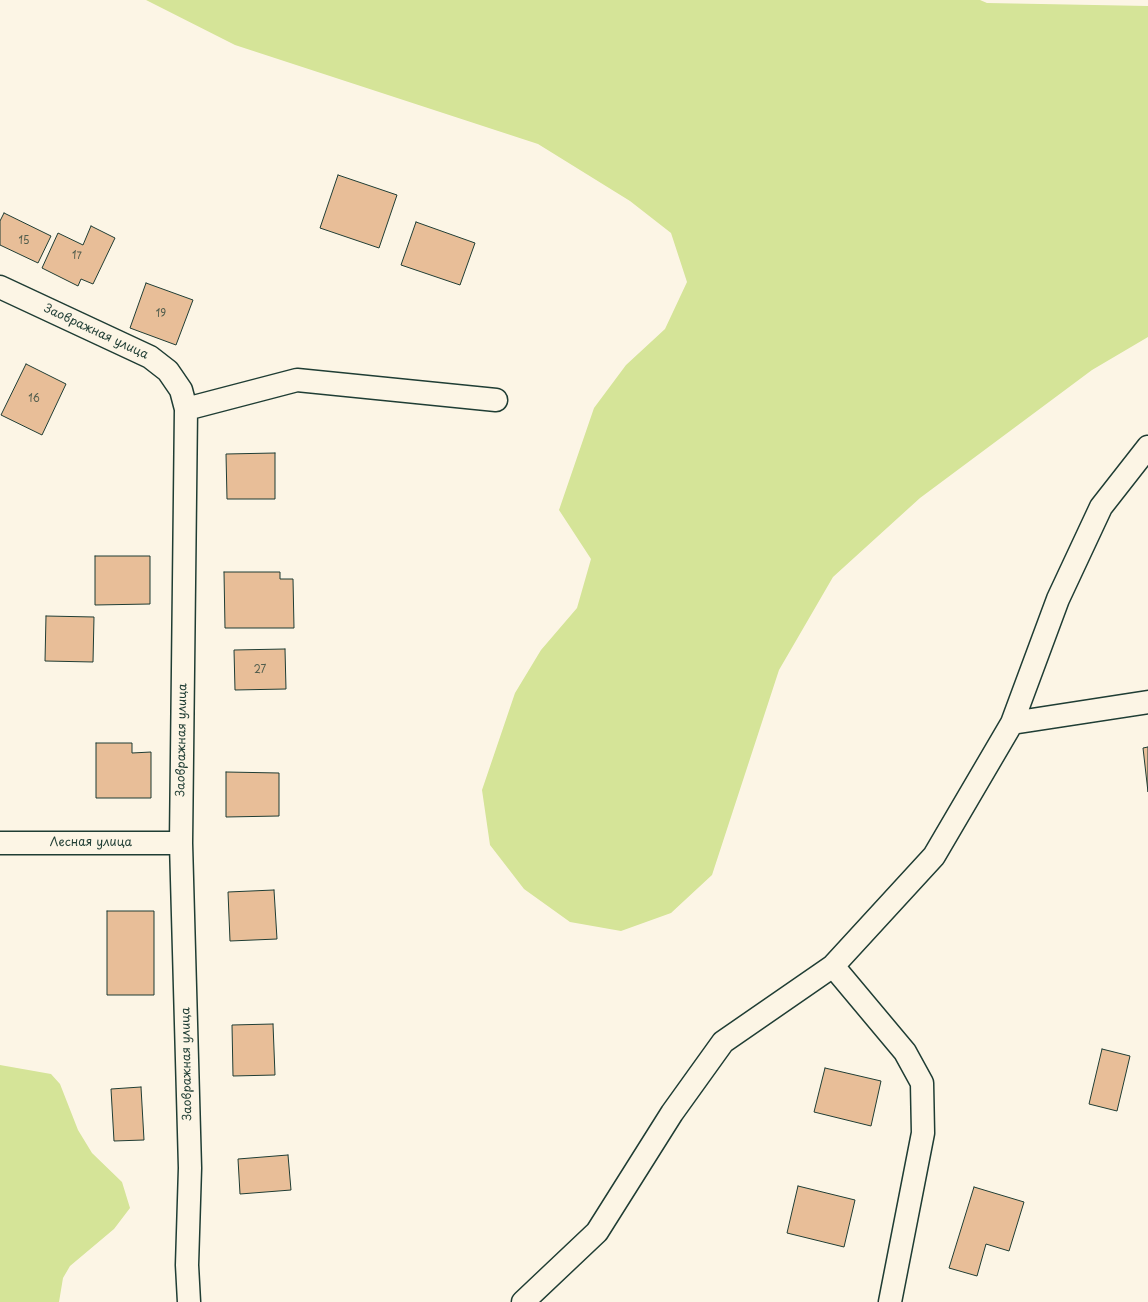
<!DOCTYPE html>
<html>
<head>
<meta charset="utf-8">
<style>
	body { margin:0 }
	canvas { display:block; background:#fcf5e5 }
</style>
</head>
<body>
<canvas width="1148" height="1302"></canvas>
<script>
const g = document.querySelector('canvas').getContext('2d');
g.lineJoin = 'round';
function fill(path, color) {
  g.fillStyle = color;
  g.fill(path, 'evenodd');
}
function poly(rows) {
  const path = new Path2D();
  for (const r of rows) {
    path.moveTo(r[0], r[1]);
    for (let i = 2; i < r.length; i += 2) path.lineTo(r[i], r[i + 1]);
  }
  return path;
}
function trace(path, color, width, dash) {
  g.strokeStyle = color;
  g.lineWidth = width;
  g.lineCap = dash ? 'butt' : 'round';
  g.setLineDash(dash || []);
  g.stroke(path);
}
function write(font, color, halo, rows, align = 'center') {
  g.font = font + ' "Playpen Sans",sans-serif';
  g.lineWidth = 3;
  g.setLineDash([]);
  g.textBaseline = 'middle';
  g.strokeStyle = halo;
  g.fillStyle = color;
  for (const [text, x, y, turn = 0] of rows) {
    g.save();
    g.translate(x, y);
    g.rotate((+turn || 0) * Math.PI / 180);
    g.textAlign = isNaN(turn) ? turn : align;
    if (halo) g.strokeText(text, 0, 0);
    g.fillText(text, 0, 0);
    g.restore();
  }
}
const green = poly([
	[146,0,980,0,987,3,1148,6,1148,337,1092,370,920,498,833,577,779,670,712,875,671,913,621,931,570,922,524,889,490,845,482,790,515,693,541,650,577,608,591,559,559,510,594,408,626,365,665,329,687,282,671,233,630,201,538,144,235,45],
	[0,1065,51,1074,60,1084,78,1130,92,1153,122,1182,130,1208,114,1229,70,1266,63,1278,59,1302,0,1302]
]);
const building = poly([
	[338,175,397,195,379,248,320,228,338,175],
	[4,213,51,236,38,263,0,245,0,221,4,213],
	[416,222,475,243,460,285,401,265,416,222],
	[91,226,115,238,93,284,81,279,78,286,42,268,58,233,83,245,91,226],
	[146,283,193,300,176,345,130,328,146,283],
	[26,364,66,384,42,435,1,415,26,364],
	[275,453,275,499,227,499,226,454,275,453],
	[95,556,150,556,150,604,95,605,95,556],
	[224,572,280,572,280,579,293,579,294,628,225,628,224,572],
	[46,616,94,617,93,662,45,661,46,616],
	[285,649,286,689,235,690,234,650,285,649],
	[96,743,132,743,132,753,151,752,151,798,96,798,96,743],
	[1148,747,1148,792,1143,748,1148,747],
	[226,772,279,773,279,816,226,817,226,772],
	[274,890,277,939,230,941,228,892,274,890],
	[107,911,154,911,154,995,107,995,107,911],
	[273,1024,275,1075,233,1076,232,1025,273,1024],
	[1102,1049,1130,1056,1117,1111,1089,1104,1102,1049],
	[825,1068,881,1081,871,1126,814,1112,825,1068],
	[141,1087,144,1140,114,1141,111,1089,141,1087],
	[288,1155,291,1190,240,1194,238,1159,288,1155],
	[798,1186,855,1200,844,1247,787,1233,798,1186],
	[974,1187,1024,1202,1009,1251,986,1244,977,1276,949,1268,974,1187]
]);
const minor = poly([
	[0,287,150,357,168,371,181,390,186,409,181,843,190,1168,187,1265,189,1302],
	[186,409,297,380,496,400],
	[1012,723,1148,702],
	[0,843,181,843],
	[833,966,905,1052,922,1083,923,1133,890,1302],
	[523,1302,597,1232,672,1113,723,1042,833,966,934,856,1012,723,1058,599,1101,507,1148,447]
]);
const numberNames = [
	["15",24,241],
	["17",77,256],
	["19",161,314],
	["16",34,399],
	["27",260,670]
];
const streetNames = [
	["Заовражная улица",96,332,25],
	["Заовражная улица",182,740,-89],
	["Лесная улица",91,843],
	["Заовражная улица",187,1064,-91]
];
fill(green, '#d5e498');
fill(building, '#e8be98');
trace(building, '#1f3d34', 1);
trace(minor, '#1f3d34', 25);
trace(minor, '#fcf5e5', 22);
write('10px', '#515d4d', null, numberNames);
write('12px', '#1f3d34', '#fcf5e5', streetNames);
</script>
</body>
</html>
